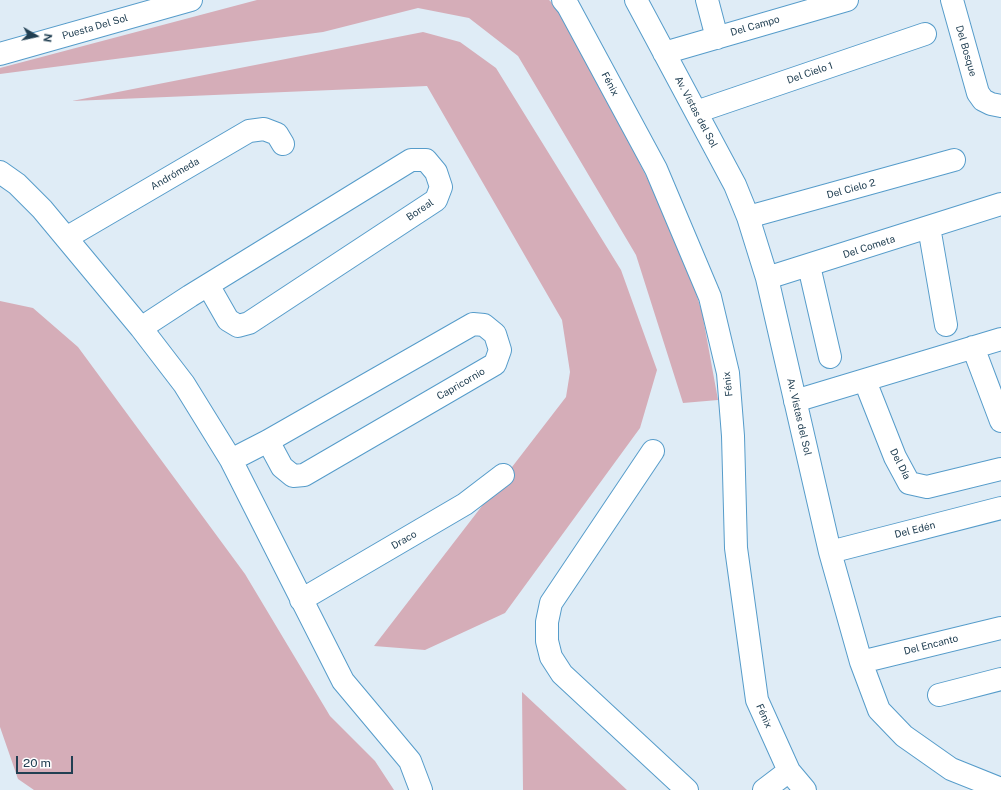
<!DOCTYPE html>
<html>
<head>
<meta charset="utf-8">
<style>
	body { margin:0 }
	#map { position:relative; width:1001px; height:790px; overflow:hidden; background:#dfecf6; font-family:"Public Sans",sans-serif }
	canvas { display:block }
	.north { position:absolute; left:16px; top:16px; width:40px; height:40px; -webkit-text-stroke:3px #fff; paint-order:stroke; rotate:99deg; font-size:11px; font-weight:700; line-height:16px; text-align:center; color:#213f52 }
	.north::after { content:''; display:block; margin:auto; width:14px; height:18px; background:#213f52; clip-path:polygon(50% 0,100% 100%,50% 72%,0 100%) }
	.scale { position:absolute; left:16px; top:756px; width:57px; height:18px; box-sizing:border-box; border:2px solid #213f52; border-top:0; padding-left:5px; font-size:12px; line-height:14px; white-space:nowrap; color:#213f52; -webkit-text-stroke:3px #fff; paint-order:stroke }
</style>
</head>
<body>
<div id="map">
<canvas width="1001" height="790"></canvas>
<div class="north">N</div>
<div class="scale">20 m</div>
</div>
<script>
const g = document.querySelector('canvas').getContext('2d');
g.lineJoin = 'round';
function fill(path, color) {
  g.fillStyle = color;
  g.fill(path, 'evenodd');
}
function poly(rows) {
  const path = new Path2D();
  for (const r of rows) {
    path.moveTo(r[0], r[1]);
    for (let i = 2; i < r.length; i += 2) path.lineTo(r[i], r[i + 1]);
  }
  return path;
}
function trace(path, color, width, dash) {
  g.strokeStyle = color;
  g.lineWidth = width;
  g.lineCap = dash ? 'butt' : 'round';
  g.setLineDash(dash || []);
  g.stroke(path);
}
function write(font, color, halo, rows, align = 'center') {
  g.font = font + ' "Public Sans",sans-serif';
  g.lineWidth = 4;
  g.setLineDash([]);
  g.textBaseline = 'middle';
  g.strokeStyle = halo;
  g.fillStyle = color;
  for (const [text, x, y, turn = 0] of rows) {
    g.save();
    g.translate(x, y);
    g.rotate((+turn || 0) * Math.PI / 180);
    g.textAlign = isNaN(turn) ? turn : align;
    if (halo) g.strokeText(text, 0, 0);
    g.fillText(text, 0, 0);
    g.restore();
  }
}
const green = poly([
	[257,0,549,0,566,16,680,244,702,312,718,400,683,403,636,255,518,56,469,18,418,8,323,32,0,74,0,68],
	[423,32,460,42,496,68,621,270,657,370,640,428,505,613,425,650,374,646,566,397,570,372,562,320,427,86,72,101],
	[0,301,33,308,78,347,245,574,330,716,375,761,394,790,34,790,18,779,0,727],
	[522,692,627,790,523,790]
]);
const minor = poly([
	[563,0,568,6,656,169,710,297,728,373,733,436,736,548,757,700,789,771,805,790],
	[636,0,735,185,748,217,767,278,830,552,861,662,879,710,904,736,951,769,1001,789],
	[707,0,717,38],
	[952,0,978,93,983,100,991,104,1001,106],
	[664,53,847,0],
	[0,54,191,0],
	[696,112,925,34],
	[0,172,17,184,42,209,141,328,184,384,231,460,343,681,410,761,421,790],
	[748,217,954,160],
	[929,227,946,325],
	[66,238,249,131,264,129,277,134,283,144],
	[809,266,830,357],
	[767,278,1001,204],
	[141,328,190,296,411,160,426,160,436,172,441,187,436,200,249,323,238,326,228,320,208,285],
	[973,347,1001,421],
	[865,381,895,457,909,483,927,487,1001,469],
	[795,401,1001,339],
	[653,451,551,603,547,622,547,641,551,657,562,674,687,790],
	[231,460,268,441,473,324,484,325,495,334,500,350,495,364,304,475,293,476,282,467,268,441],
	[830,552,1001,508],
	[301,600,465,504,503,475],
	[861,662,1001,628],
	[939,695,1001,679],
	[764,790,789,771]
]);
const streetNames = [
	["Del Campo",755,26,-16],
	["Puesta Del Sol",95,27,-16],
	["Del Bosque",966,51,74],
	["Del Cielo 1",810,73,-19],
	["Fénix",610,84,62],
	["Av. Vistas del Sol",696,112,62],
	["Andrómeda",175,174,-30],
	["Del Cielo 2",851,189,-15],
	["Boreal",420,210,-34],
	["Del Cometa",869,247,-18],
	["Capricornio",461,384,-30],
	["Fénix",728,384,-96],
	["Av. Vistas del Sol",799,417,77],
	["Del Día",900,464,63],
	["Del Edén",915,530,-14],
	["Draco",404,540,-30],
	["Del Encanto",931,645,-14],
	["Fénix",764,716,66]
];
fill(green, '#d5adb8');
trace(minor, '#569cca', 24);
trace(minor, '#fff', 22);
write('10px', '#213f52', '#fff', streetNames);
</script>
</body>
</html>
